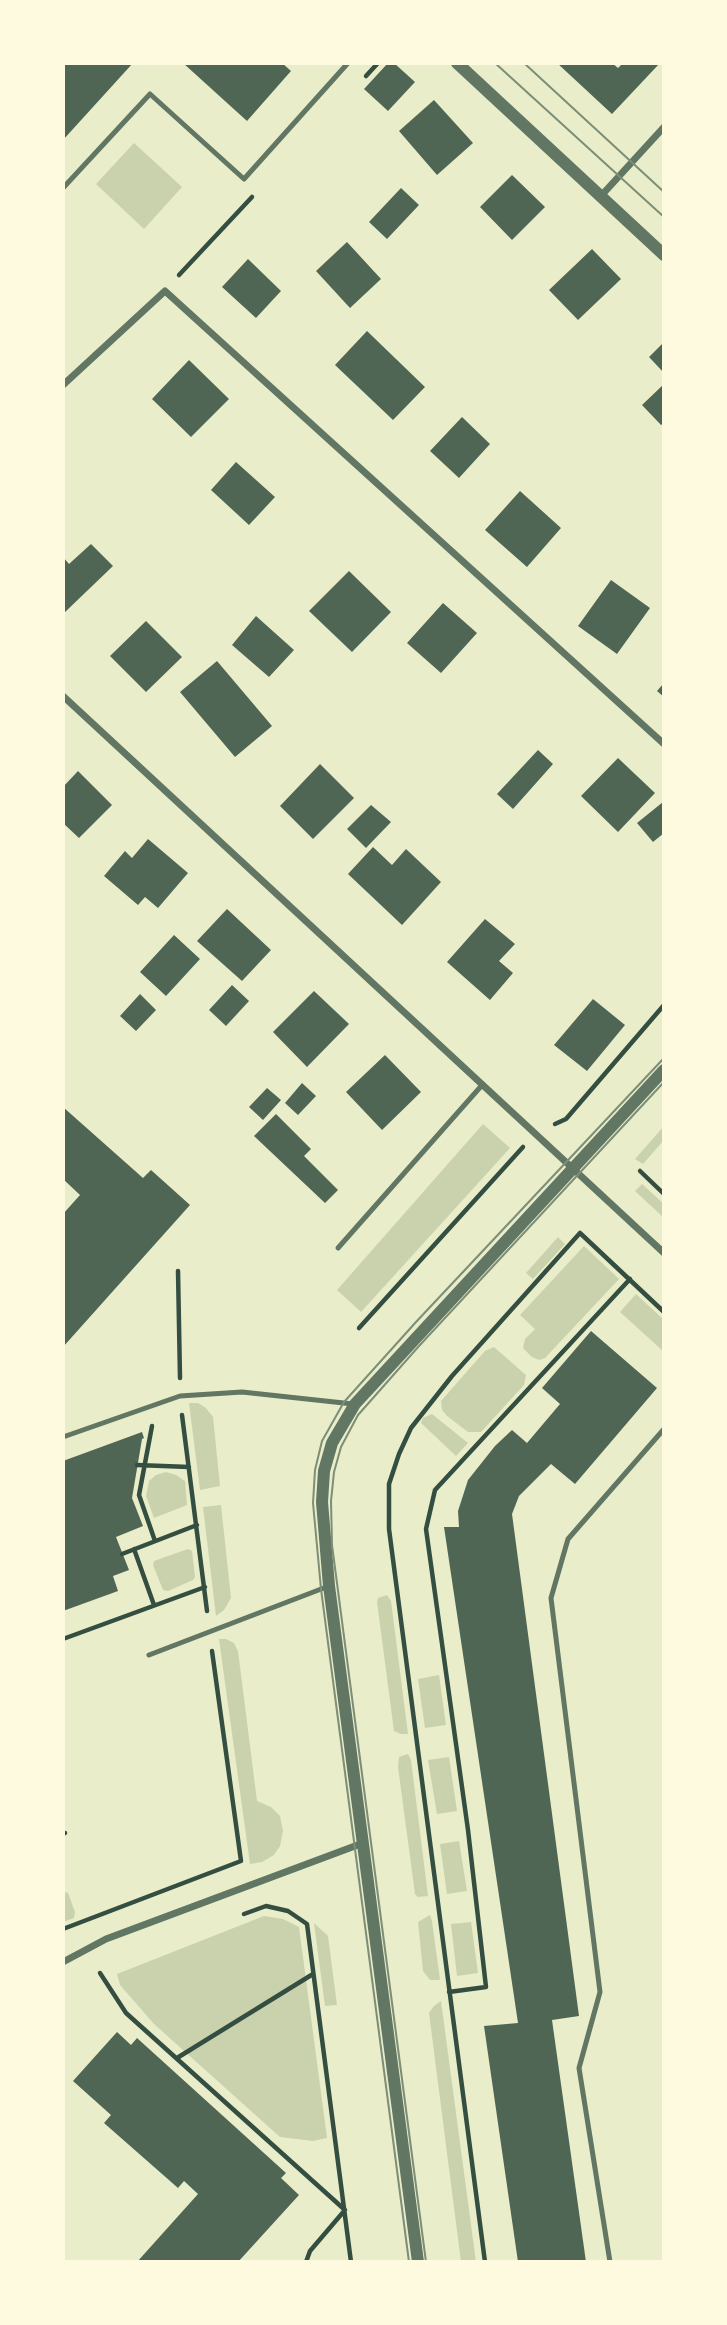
<!DOCTYPE html>
<html>
<head>
<meta charset="utf-8">
<style>
	body { margin:0 }
	#map { position:relative; width:727px; height:2325px; overflow:hidden; background:#e9edc9; font-family:"Times New Roman",serif }
	canvas { display:block }
	.frame { position:absolute; inset:0; border:65px solid #fefae0; pointer-events:none }
</style>
</head>
<body>
<div id="map">
<canvas width="727" height="2325"></canvas>
<div class="frame"></div>
</div>
<script>
const g = document.querySelector('canvas').getContext('2d');
g.lineJoin = 'round';
function fill(path, color) {
  g.fillStyle = color;
  g.fill(path, 'evenodd');
}
function poly(rows) {
  const path = new Path2D();
  for (const r of rows) {
    path.moveTo(r[0], r[1]);
    for (let i = 2; i < r.length; i += 2) path.lineTo(r[i], r[i + 1]);
  }
  return path;
}
function trace(path, color, width, dash) {
  g.strokeStyle = color;
  g.lineWidth = width;
  g.lineCap = dash ? 'butt' : 'round';
  g.setLineDash(dash || []);
  g.stroke(path);
}
const green = poly([
	[134,143,182,187,144,229,96,184],
	[483,1124,510,1148,361,1312,337,1290],
	[664,1126,664,1140,643,1164,635,1159],
	[642,1184,664,1204,664,1218,635,1191],
	[558,1237,565,1244,533,1279,526,1273],
	[584,1246,619,1279,545,1358,539,1360,532,1357,523,1348,525,1339,535,1329,520,1315],
	[636,1294,664,1320,664,1352,620,1312],
	[494,1347,526,1375,524,1385,481,1432,468,1432,447,1416,442,1410,441,1401,485,1351],
	[189,1403,198,1403,206,1408,213,1417,220,1486,200,1490],
	[432,1414,468,1443,456,1456,421,1423,423,1418],
	[166,1472,176,1475,185,1481,187,1505,154,1518,146,1496,149,1481,156,1475],
	[221,1505,231,1598,224,1610,216,1616,203,1507],
	[188,1549,192,1551,195,1577,193,1580,168,1591,163,1590,153,1565,154,1561],
	[387,1595,391,1601,408,1734,401,1734,394,1731,377,1602,378,1598],
	[219,1639,226,1639,234,1643,238,1651,257,1801,271,1807,280,1816,283,1831,280,1846,274,1855,262,1862,250,1864],
	[439,1675,446,1725,425,1728,418,1679],
	[408,1754,411,1760,428,1896,418,1897,415,1894,398,1767,399,1757],
	[449,1757,457,1811,437,1814,428,1760],
	[459,1841,467,1891,447,1894,440,1844],
	[63,1891,68,1893,75,1912,74,1918,63,1922],
	[430,1915,432,1921,440,1980,430,1980,423,1971,418,1922],
	[264,1916,283,1919,299,1927,327,2138,313,2141,280,2137,154,2024,120,1985,117,1974],
	[471,1922,478,1973,457,1976,451,1924],
	[314,1923,328,1936,337,2005,325,2006],
	[441,2001,476,2262,461,2262,429,2013,434,2006]
]);
const building = poly([
	[63,63,133,63,63,140],
	[183,63,282,63,291,71,247,121],
	[388,63,394,63,415,82,388,111,364,89],
	[557,63,612,63,618,68,623,63,660,63,612,114],
	[434,100,473,143,437,175,399,131],
	[512,175,545,207,512,240,480,207],
	[401,188,419,205,387,239,369,222],
	[347,242,381,279,350,308,316,271],
	[592,249,621,279,578,320,549,290],
	[248,259,281,291,256,318,222,287],
	[367,331,425,387,393,420,335,365],
	[664,342,664,373,649,357],
	[189,360,229,399,191,437,152,399],
	[664,384,664,423,661,425,642,405],
	[462,417,490,444,459,478,430,451],
	[236,462,275,497,249,525,211,490],
	[520,491,561,528,527,567,485,530],
	[91,544,113,566,63,614,63,557,69,564],
	[349,571,391,612,352,652,309,611],
	[611,580,650,608,617,654,578,626],
	[443,603,477,633,441,673,407,643],
	[256,616,294,650,269,677,232,645],
	[146,621,182,657,146,692,110,656],
	[217,661,272,726,235,757,180,692],
	[664,683,664,697,657,691],
	[538,750,553,764,513,809,497,794],
	[618,758,655,793,618,832,581,796],
	[320,764,354,798,313,839,280,806],
	[78,771,112,805,79,838,63,823,63,787],
	[663,802,664,833,653,842,637,823],
	[371,805,391,822,366,848,347,829],
	[148,839,188,873,158,908,145,897,138,905,104,876,125,851,132,858],
	[373,847,392,865,406,849,441,882,402,925,348,874],
	[227,909,271,950,242,981,197,941],
	[485,919,515,944,499,961,513,973,490,1000,447,962],
	[174,935,200,959,166,996,140,972],
	[232,985,249,1001,226,1026,209,1010],
	[314,991,349,1024,307,1067,273,1032],
	[140,994,156,1010,136,1031,120,1016],
	[593,999,625,1025,587,1071,554,1045],
	[385,1055,421,1092,382,1130,346,1092],
	[302,1083,316,1096,298,1115,285,1103],
	[267,1088,281,1100,263,1120,249,1107],
	[63,1107,143,1178,151,1170,190,1205,63,1347,63,1214,80,1195,63,1179],
	[276,1114,311,1149,304,1156,338,1190,325,1203,254,1136],
	[591,1331,657,1388,575,1484,551,1464,519,1496,512,1514,579,2016,552,2020,586,2262,518,2262,484,2026,518,2023,444,1527,459,1527,458,1511,468,1480,495,1446,512,1430,527,1443,560,1404,542,1388],
	[142,1432,144,1438,142,1439,132,1498,143,1526,116,1537,129,1570,113,1576,118,1591,63,1611,63,1461],
	[117,2032,131,2045,137,2038,286,2173,281,2178,299,2195,238,2262,137,2262,198,2194,184,2181,178,2188,104,2123,111,2115,73,2081]
]);
const path = poly([
	[366,76,378,63],
	[179,275,252,197],
	[555,1124,566,1119,664,1005],
	[640,1171,664,1194],
	[178,1271,180,1378],
	[359,1328,523,1147],
	[182,1415,207,1611],
	[152,1426,139,1495,155,1541],
	[137,1465,189,1467],
	[134,1549,154,1605],
	[122,1554,197,1525],
	[63,1639,205,1587],
	[63,1834,65,1833],
	[244,1914,266,1906,288,1911,307,1924,351,2262],
	[63,1929,241,1861,212,1651],
	[100,1973,126,2013,345,2210,310,2251,306,2262],
	[449,1992,486,1987,468,1830,426,1529,435,1490,630,1279],
	[177,2058,313,1974],
	[485,2262,389,1529,389,1484,399,1454,411,1428,452,1376,580,1233,664,1312]
]);
const service = poly([
	[63,188,150,94,244,179,348,63],
	[338,1248,483,1084],
	[63,1437,180,1396,242,1392,353,1404],
	[149,1655,329,1586],
	[610,2262,579,2068,600,1992,551,1598,568,1539,664,1429]
]);
const minor = poly([
	[600,197,664,127],
	[63,385,165,291,664,744],
	[63,696,664,1253],
	[63,1962,106,1939,363,1843]
]);
const tertiary = poly([
	[457,63,664,255],
	[418,2262,329,1586,322,1502,324,1471,332,1443,355,1404,664,1070]
]);
const tram = poly([
	[495,63,664,217],
	[524,63,664,192],
	[409,2262,321,1589,313,1503,315,1470,322,1441,344,1402,416,1322,664,1058],
	[426,2262,332,1545,331,1501,334,1472,341,1447,358,1415,419,1346,664,1082]
]);
fill(green, '#cad2ad');
fill(building, '#4f6655');
trace(path, '#344e41', 4.5);
trace(service, '#617663', 5);
trace(minor, '#617663', 7);
trace(tertiary, '#617663', 12);
trace(tram, '#7c8e77', 2);
</script>
</body>
</html>
